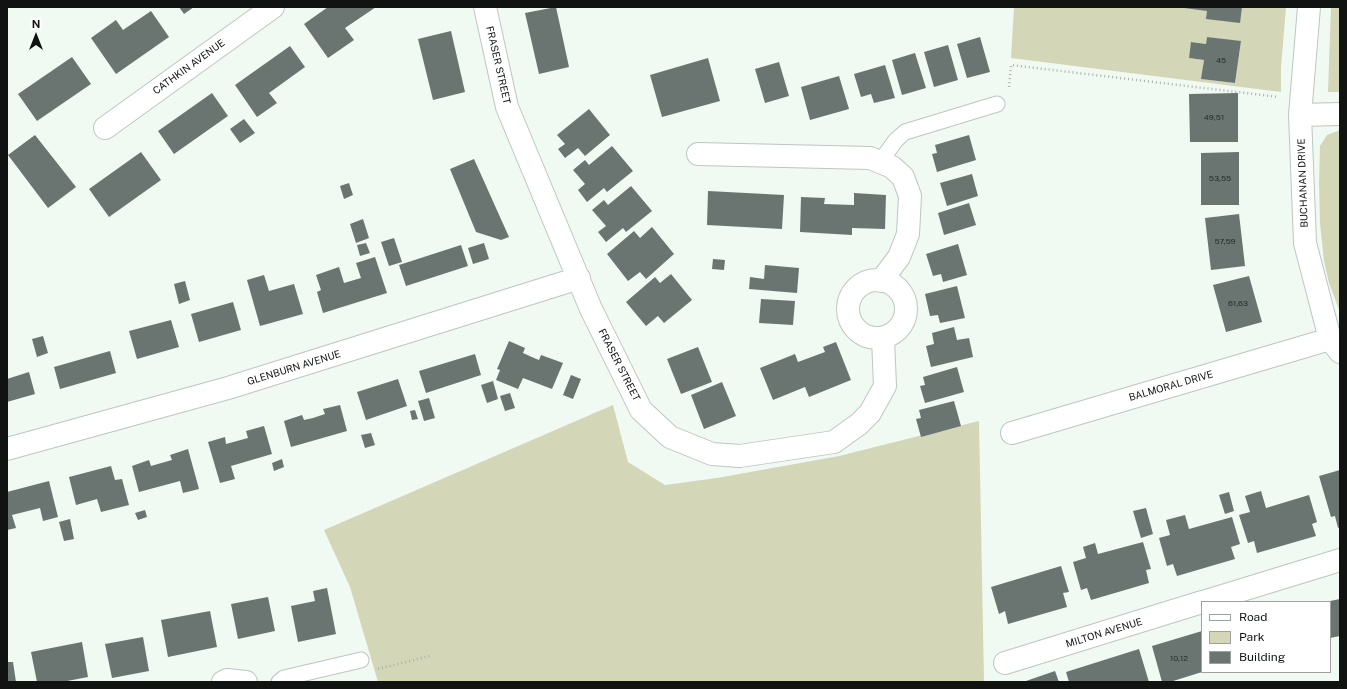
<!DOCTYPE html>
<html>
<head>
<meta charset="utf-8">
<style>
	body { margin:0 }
	#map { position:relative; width:1347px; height:689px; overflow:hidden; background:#f0f9f2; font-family:"Public Sans",sans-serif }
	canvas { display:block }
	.frame { position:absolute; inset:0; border:8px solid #101311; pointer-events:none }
	.legend { position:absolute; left:1201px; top:601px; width:130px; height:72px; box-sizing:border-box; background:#fff; border:1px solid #9fa1a0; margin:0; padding:5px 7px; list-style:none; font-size:12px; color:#101311 }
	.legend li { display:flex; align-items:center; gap:8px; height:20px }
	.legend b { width:20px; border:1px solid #9fa1a0 }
	.north { position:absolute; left:16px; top:16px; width:40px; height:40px; -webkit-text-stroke:3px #fff; paint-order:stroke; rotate:0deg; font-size:11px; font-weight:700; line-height:16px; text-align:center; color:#101311 }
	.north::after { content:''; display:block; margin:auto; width:14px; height:18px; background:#101311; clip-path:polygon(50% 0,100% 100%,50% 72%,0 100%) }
</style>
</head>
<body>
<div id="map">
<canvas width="1347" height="689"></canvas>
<div class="frame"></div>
<ul class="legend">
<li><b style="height:5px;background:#fff"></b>Road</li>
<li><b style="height:11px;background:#d3d7b7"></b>Park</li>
<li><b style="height:11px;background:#6a7572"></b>Building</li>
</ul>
<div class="north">N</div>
</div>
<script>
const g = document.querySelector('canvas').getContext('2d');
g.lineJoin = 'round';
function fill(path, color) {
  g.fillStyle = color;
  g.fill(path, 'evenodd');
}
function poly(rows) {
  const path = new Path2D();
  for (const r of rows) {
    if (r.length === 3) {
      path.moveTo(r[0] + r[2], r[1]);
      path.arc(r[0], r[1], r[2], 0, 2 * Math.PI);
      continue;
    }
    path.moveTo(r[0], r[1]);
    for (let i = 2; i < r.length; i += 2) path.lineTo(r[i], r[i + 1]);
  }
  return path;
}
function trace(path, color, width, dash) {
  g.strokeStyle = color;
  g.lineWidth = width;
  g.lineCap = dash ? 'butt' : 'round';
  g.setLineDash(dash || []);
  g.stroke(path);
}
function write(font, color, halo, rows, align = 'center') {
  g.font = font + ' "Public Sans",sans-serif';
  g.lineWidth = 3;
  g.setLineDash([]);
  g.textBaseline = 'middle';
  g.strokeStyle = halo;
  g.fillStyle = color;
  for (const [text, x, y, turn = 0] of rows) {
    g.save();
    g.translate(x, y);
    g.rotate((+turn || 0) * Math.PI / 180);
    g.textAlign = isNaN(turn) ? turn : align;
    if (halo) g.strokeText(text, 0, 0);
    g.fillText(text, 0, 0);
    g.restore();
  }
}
const green = poly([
	[1014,7,1286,7,1281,67,1281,92,1011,58],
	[1207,37,1241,42,1235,83,1202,79,1204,60,1189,58,1192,42,1206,44],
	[1331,7,1340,7,1340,92,1328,92],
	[1340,130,1340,312,1329,283,1324,261,1320,223,1319,182,1320,146,1327,135],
	[613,405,628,462,665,485,717,478,839,456,979,421,984,682,378,682,350,587,324,530]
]);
const building = poly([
	[179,7,194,7,184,14],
	[328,7,376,7,345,28,354,40,328,58,304,24],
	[556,7,569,67,539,74,525,13],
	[1177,7,1242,7,1240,23,1206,19,1207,11],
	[151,11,169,37,116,74,91,38,116,20,123,30],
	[451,31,465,92,433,100,418,39],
	[980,37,990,72,967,78,957,44],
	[1207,37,1241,41,1235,83,1201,79,1204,60,1189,58,1191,42,1206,44],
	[948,45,958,80,934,87,924,52],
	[290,46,305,67,269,93,277,103,257,117,235,85],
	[915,53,926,88,902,95,892,60],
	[72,57,91,84,37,121,18,94],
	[708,58,720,101,662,117,650,75],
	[779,62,789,96,765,103,755,69],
	[885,65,895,98,874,103,871,94,861,97,854,74],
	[839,76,849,109,810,120,801,87],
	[212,93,228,116,174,154,158,131],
	[1238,93,1238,142,1190,142,1189,94],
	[589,109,610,135,585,156,578,148,565,158,558,149,565,144,557,135],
	[244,119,255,133,240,143,230,129],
	[35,135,76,187,48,208,8,155],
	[969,135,976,160,937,172,932,154,937,153,935,145],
	[612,146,633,171,607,192,604,188,587,202,578,190,585,184,573,170,585,160,589,165],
	[141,152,161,180,109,217,89,189],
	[1239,152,1239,205,1201,205,1201,153],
	[474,159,509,237,501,240,476,232,450,169],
	[972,174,978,196,947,206,940,183],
	[349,183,353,195,344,199,340,186],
	[631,186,652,211,626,232,623,228,606,242,598,232,606,226,592,210,604,200,608,205],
	[708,191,784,195,782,229,707,225],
	[854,193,886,195,885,229,852,228,852,235,800,232,801,197,825,198,824,204,854,205],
	[969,203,976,225,944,235,938,213],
	[1239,214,1245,266,1211,270,1205,218],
	[363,219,369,238,356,243,350,224],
	[652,227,674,254,646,279,640,272,628,281,607,254,634,231,640,238],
	[394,238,402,262,389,266,381,242],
	[366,243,370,253,360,256,357,245],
	[484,243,489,259,473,264,468,248],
	[958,244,967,275,943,282,941,274,933,276,926,254],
	[461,245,468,266,406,286,399,265],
	[375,257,387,293,323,313,317,292,321,290,316,275,339,267,344,283,361,278,356,263],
	[713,259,725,260,724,270,712,269],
	[765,265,799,268,797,293,749,289,750,277,764,279],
	[671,274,692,300,664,323,658,316,646,326,626,302,655,277,660,283],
	[264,275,269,291,294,284,303,314,260,326,247,280],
	[1249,276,1262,322,1226,332,1213,285],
	[185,281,190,300,179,304,174,284],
	[957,286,965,318,940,323,938,315,930,316,925,294],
	[761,299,795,301,793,325,759,323],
	[233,302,241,330,199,342,191,314],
	[171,320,179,347,137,359,129,331],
	[954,327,957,340,969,338,973,357,931,367,926,346,934,344,932,333],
	[43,336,48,353,37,357,32,339],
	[509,341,525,348,523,353,534,358,539,360,541,355,563,363,552,389,523,378,518,389,496,380,500,370,497,369],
	[836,342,851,380,809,397,805,387,773,400,760,368,795,354,798,362,825,352,823,347],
	[698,347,712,382,681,394,667,359],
	[110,351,116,373,60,389,54,367],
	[475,354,481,375,426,393,419,371],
	[957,367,964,392,925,403,920,386,925,385,923,377],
	[29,372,35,394,7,402,7,379],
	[571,375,581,379,573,399,563,395],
	[398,379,407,406,366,420,357,392],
	[493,381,498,399,487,403,481,385],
	[722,382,736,416,704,429,691,395],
	[510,393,515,408,505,411,500,396],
	[429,398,435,418,424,421,418,401],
	[954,401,961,426,921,437,916,419,921,418,919,410],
	[340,405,347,431,291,447,284,421,302,415,304,420,313,418,325,414,323,409],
	[415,410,418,419,412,420,410,411],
	[264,426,272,454,231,466,235,479,220,483,208,442,225,437,226,444,248,438,246,431],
	[371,433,375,445,365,448,361,435],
	[188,449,199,489,183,493,180,481,139,492,132,466,149,460,151,466,172,460,170,455],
	[282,459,284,467,274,471,272,463],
	[111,466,115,480,122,479,129,505,101,512,97,499,76,505,69,477],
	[1340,470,1340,527,1338,528,1335,516,1331,517,1319,476],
	[49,481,58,517,43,521,40,508,12,515,16,528,7,530,7,492],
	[1261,491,1266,508,1309,495,1317,522,1312,524,1316,536,1257,553,1254,541,1248,543,1239,515,1250,512,1245,496],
	[1229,492,1234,511,1225,514,1219,495],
	[1146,508,1153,534,1141,538,1133,511],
	[145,510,147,517,138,520,135,513],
	[1185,515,1189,529,1232,517,1240,544,1231,547,1235,559,1177,576,1173,564,1167,566,1159,538,1170,535,1166,520],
	[70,519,74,539,64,541,59,522],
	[1143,542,1151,569,1146,570,1149,583,1091,600,1087,588,1081,590,1073,562,1086,558,1083,547,1095,543,1098,554],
	[1061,566,1069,592,1063,593,1067,607,1008,624,1005,611,999,614,991,587],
	[327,588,336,634,298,642,291,606,315,601,313,591],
	[268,597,275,631,238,639,231,604],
	[1340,599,1340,636,1330,638,1330,601],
	[210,611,217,647,168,657,161,620],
	[1202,631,1202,672,1170,682,1162,682,1152,646],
	[143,637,149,671,112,678,105,644],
	[82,642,88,677,62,682,37,682,31,652],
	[1139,649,1149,682,1069,682,1066,672],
	[7,662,13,662,16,682,7,682],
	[1055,671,1059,682,1023,682]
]);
const path = poly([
	[1009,87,1011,65,1279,97],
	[378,669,430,656]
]);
const lane = poly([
	[880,162,896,140,905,132,997,104],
	[279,682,284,678,361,660]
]);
const street = poly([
	[485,7,507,107,591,309,641,410,670,437,712,454,740,456,834,442,859,424,870,413,885,386,883,338],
	[1309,7,1300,115,1305,243,1330,339,1340,352],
	[1300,115,1340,114],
	[105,128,273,7],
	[698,154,870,158,892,167,903,177,910,196,908,234,899,257,881,281],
	[877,309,29],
	[1012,433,1330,339],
	[7,449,228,388,579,278],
	[1203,602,1340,560],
	[1005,663,1202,602],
	[223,682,227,680,246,682]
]);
const numberNames = [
	["45",1221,61],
	["49,51",1214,118],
	["53,55",1220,179],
	["57,59",1225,242],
	["61,63",1238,304],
	["10,12",1179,659]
];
const streetNames = [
	["FRASER STREET",498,65,77],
	["CATHKIN AVENUE",189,67,-36],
	["BUCHANAN DRIVE",1303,183,-92],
	["FRASER STREET",619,365,63],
	["GLENBURN AVENUE",294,368,-17],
	["BALMORAL DRIVE",1171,386,-16],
	["MILTON AVENUE",1104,633,-17]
];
fill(green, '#d3d7b7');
fill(building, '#6a7572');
trace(lane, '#bdc6c0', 17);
trace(street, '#bdc6c0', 24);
trace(path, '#a9b0ab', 2.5, [1, 3]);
trace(lane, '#fff', 15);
trace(street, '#fff', 22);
write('8px', '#262c29', null, numberNames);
write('10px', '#101311', '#fff', streetNames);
</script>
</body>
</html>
